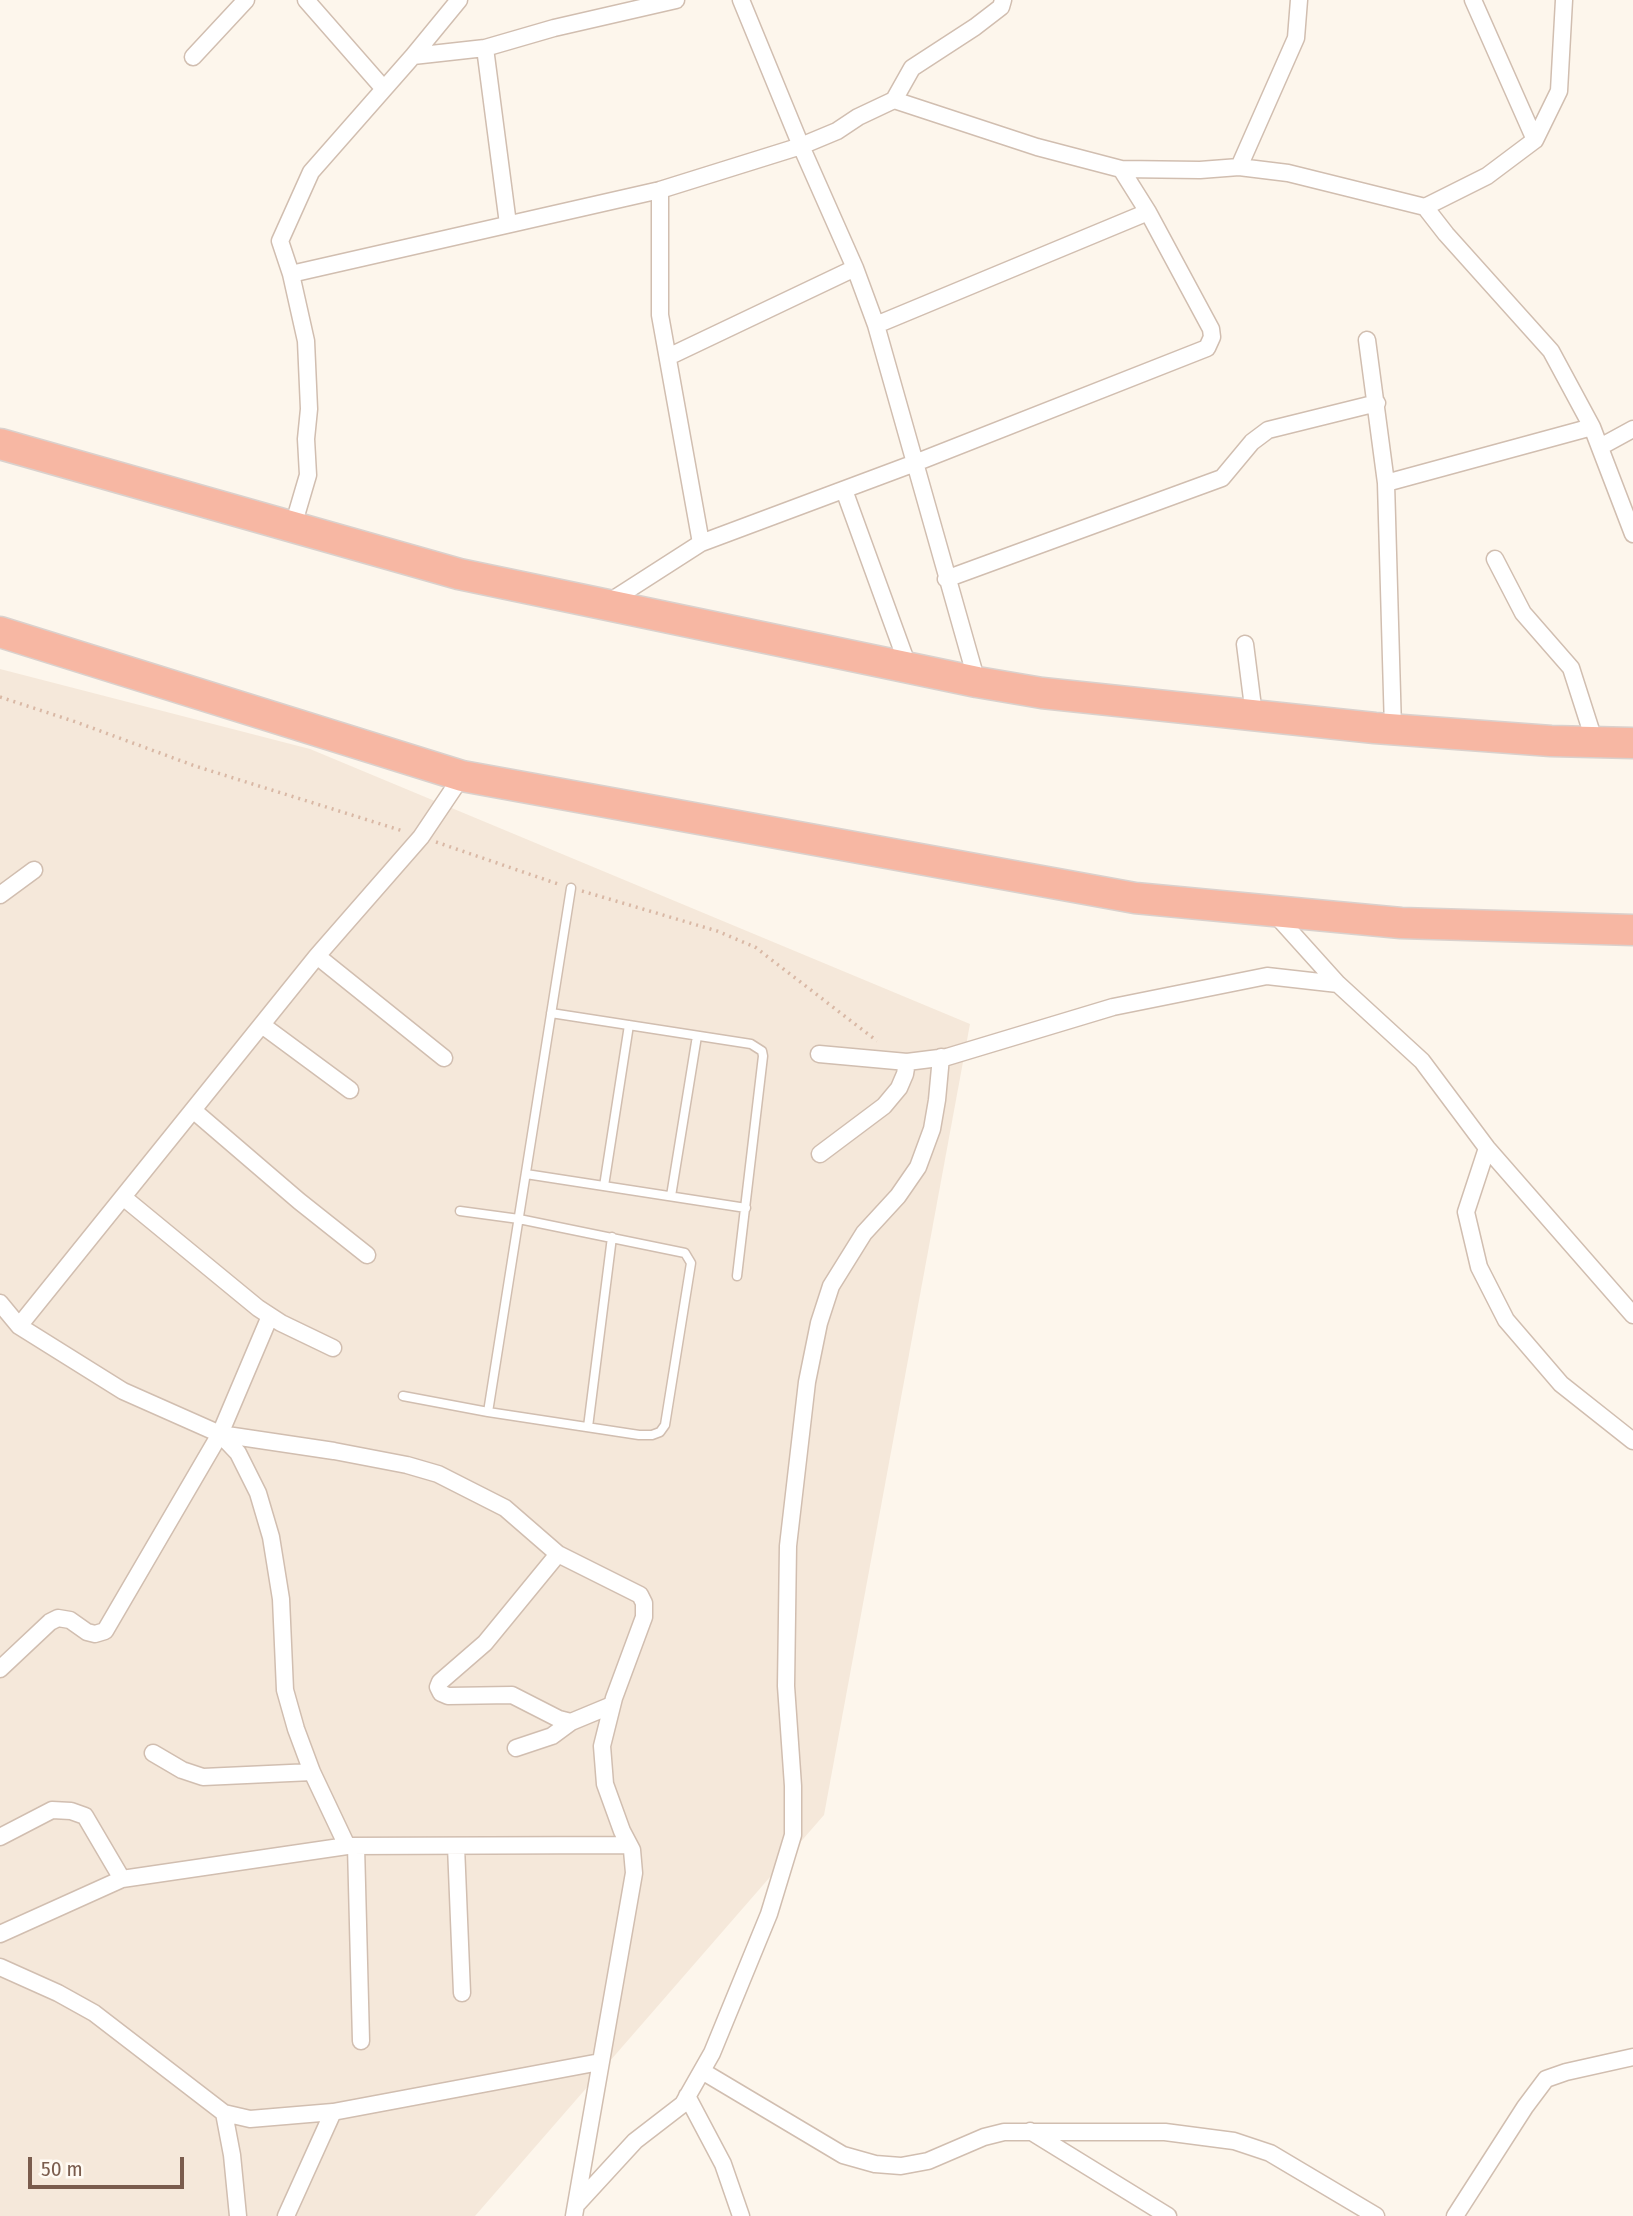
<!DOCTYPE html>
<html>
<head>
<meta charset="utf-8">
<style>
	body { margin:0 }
	#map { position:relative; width:1633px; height:2216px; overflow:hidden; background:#fdf6ec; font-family:"Fira Sans Condensed",sans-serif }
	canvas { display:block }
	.scale { position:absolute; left:28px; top:2157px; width:156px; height:32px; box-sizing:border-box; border:4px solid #7a5c4d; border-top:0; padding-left:9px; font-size:21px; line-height:24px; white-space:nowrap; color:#7a5c4d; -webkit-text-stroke:5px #fffaf3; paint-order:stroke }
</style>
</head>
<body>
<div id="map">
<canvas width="1633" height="2216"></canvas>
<div class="scale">50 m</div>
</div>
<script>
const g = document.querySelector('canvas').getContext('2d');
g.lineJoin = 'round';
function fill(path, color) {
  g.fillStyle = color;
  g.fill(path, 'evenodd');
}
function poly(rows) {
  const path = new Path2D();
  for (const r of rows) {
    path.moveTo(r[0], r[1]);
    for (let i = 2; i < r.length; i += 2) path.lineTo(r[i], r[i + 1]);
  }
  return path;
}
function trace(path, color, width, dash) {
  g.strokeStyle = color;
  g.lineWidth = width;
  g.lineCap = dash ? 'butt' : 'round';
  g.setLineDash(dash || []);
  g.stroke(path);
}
const residential = poly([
	[0,669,310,749,970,1024,824,1815,475,2216,0,2216]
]);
const path = poly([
	[0,697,76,722,195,766,403,831],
	[436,842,558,884],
	[582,891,717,931,755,947,877,1041]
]);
const lane = poly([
	[551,1013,751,1044,762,1051,763,1056,737,1276],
	[526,1174,746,1208],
	[604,1186,629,1025],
	[671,1196,697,1036],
	[403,1396,488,1412,639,1435,652,1435,660,1432,665,1425,691,1263,685,1253,519,1219,460,1211],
	[488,1412,571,888],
	[588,1427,612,1237]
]);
const street = poly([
	[306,0,384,89],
	[741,0,801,146,855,268,876,325,977,682],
	[1473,0,1535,140],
	[485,48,508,224],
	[413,56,459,0],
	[193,57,246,0],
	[894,100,1037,147,1121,169,1200,170,1239,167,1288,173,1425,207,1446,234,1551,351,1592,427,1633,534],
	[1239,167,1296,38,1299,0],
	[660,190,660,315,701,543],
	[1425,207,1487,176,1535,140,1559,91,1564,0],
	[291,274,660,190,801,146,837,131,858,117,894,100,912,68,975,27,1001,7,1003,0],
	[876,325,1148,212],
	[1367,340,1386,483,1393,729],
	[668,357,855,268],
	[1600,447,1633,429],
	[1386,483,1592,427],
	[844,490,908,666],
	[293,526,308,475,306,439,309,409,306,341,291,274,280,241,311,172,413,56,485,48,554,28,676,0],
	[1495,559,1523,613,1571,668,1595,743],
	[946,579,1222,478,1252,442,1268,430,1377,403],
	[606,604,701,543,915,463,1207,348,1212,337,1211,329,1148,212,1121,169],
	[1245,644,1254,715],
	[0,895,34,870],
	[1274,913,1338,984,1422,1061,1487,1148,1633,1315],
	[317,956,444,1058],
	[262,1025,350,1090],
	[819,1054,907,1062,947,1057,1113,1007,1267,976,1338,984],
	[193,1110,299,1201,367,1255],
	[1487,1148,1466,1212,1479,1267,1506,1320,1561,1384,1633,1441],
	[820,1154,884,1106,899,1088,905,1074,907,1062],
	[123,1197,258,1308,281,1323,333,1348],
	[0,1303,19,1326,123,1391,220,1434,334,1451,407,1465,438,1474,505,1508,558,1554,640,1595,644,1603,644,1617,614,1698,602,1746,605,1784,622,1831,632,1850,634,1873,574,2216],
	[19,1326,317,956,421,837,462,776],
	[220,1434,238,1453,258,1493,271,1537,281,1599,285,1690,296,1729,312,1772,347,1846],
	[558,1554,485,1643,440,1682,438,1687,441,1693,448,1696,512,1695,559,1719,571,1722,612,1705],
	[0,1669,50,1622,58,1618,70,1620,87,1632,95,1634,105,1631,220,1434,270,1316],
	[516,1748,552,1736,571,1722],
	[153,1753,182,1770,203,1777,312,1772],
	[0,1837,52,1810,71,1811,85,1816,122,1879],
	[356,1846,361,2041],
	[456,1846,462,1993],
	[0,1934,122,1879,347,1846,629,1845],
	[0,1967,58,1993,94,2013,224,2113,250,2119,333,2112,600,2062],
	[702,2071,843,2155,875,2164,901,2166,928,2161,984,2137,1004,2132,1165,2132,1234,2141,1270,2153,1376,2216],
	[687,2096,723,2164,741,2216],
	[224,2113,232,2155,238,2216],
	[1030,2131,1168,2216],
	[578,2203,635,2141,683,2104,712,2053,769,1914,793,1835,793,1786,786,1686,788,1546,807,1382,819,1323,831,1286,864,1233,898,1196,918,1167,932,1129,937,1100,941,1057],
	[286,2216,333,2112],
	[1455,2216,1525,2107,1546,2079,1566,2072,1633,2057]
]);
const highway = poly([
	[0,444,459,574,977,682,1042,693,1375,728,1551,741,1633,743],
	[0,632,462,776,1135,898,1401,923,1633,930]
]);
fill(residential, '#f5e8da');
trace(lane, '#d1beb0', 11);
trace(street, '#d1beb0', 19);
trace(highway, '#dad1cd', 33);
trace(path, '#d9b8a5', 3.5, [2, 5]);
trace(lane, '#fff', 8);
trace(street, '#fff', 16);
trace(highway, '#f7b7a3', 30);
</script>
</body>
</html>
